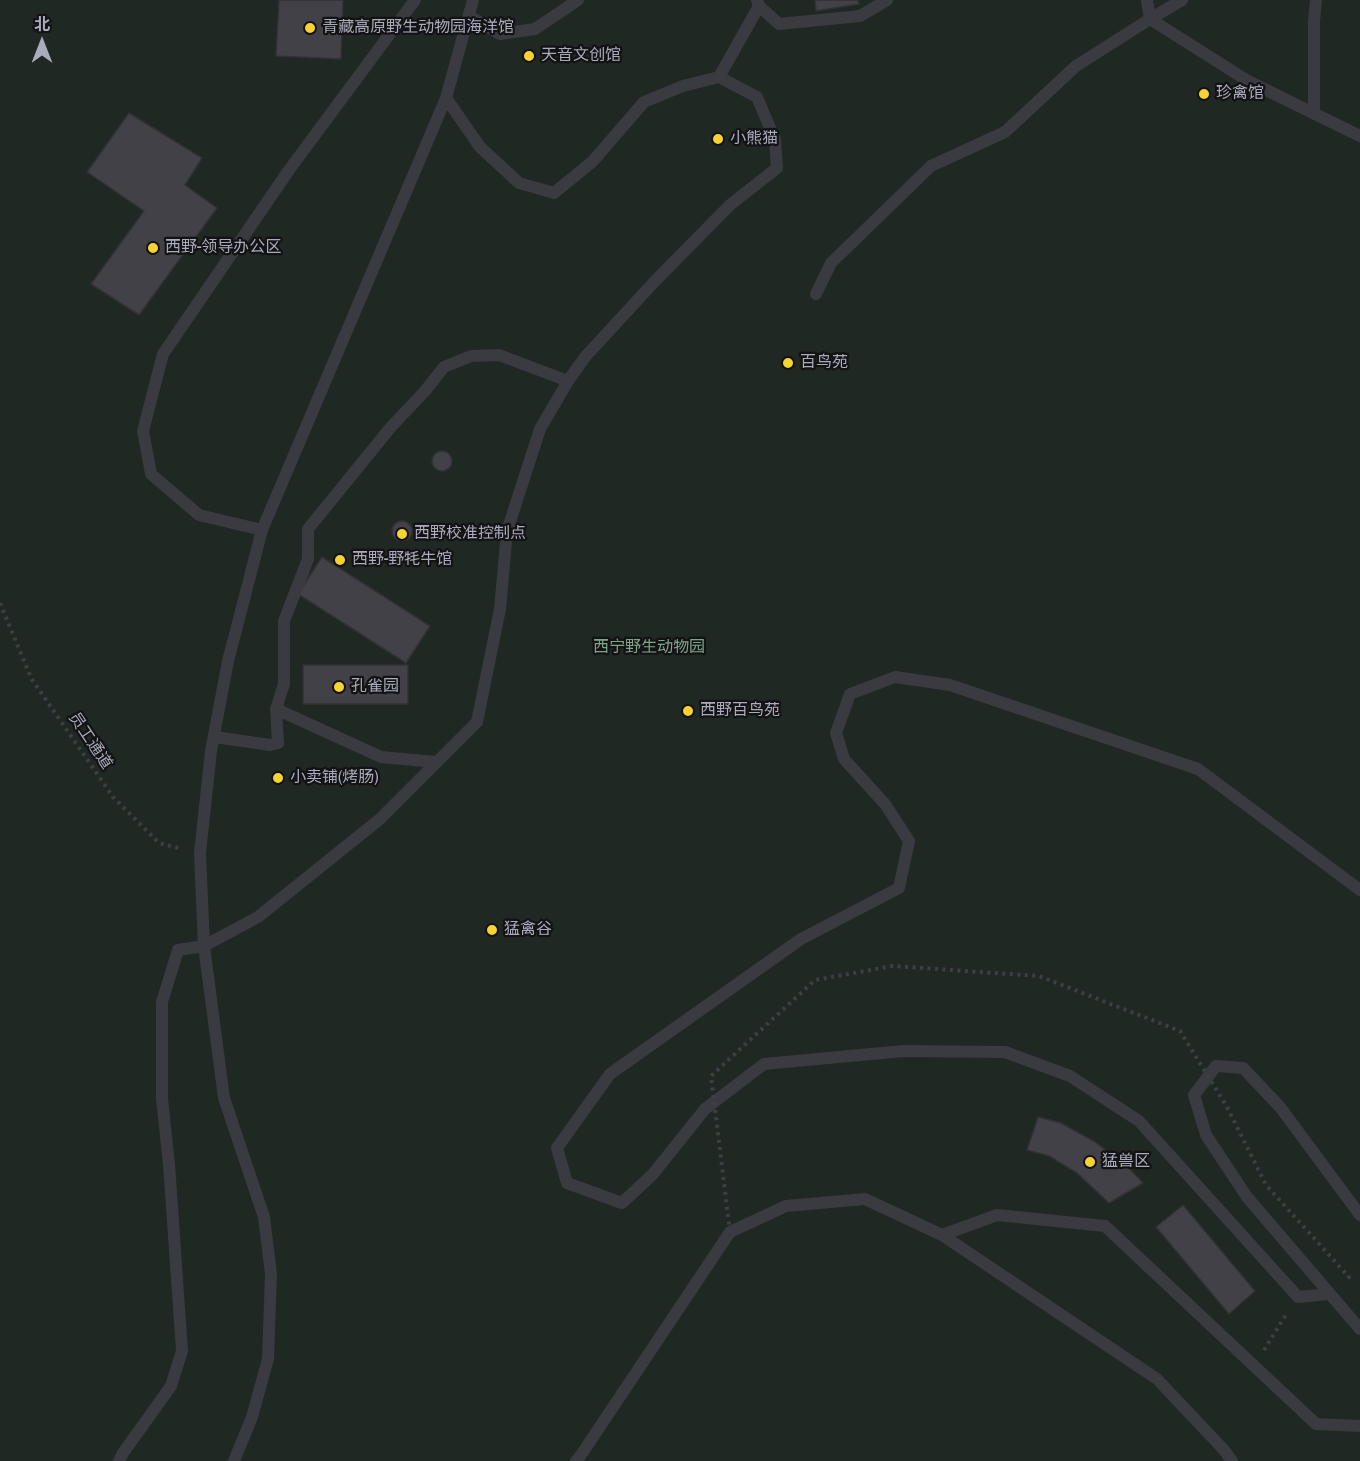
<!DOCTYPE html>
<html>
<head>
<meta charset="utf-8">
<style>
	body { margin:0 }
	#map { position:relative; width:1360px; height:1461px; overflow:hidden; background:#18171a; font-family:"Archivo Narrow","Noto Sans SC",sans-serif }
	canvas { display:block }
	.north { position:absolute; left:12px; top:12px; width:60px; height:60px; -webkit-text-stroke:4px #131215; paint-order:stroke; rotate:0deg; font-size:16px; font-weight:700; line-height:24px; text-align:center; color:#a9acba }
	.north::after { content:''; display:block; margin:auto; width:21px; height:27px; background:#a9acba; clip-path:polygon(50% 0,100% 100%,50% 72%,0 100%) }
</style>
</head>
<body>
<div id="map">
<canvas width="1360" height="1461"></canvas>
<div class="north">北</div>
</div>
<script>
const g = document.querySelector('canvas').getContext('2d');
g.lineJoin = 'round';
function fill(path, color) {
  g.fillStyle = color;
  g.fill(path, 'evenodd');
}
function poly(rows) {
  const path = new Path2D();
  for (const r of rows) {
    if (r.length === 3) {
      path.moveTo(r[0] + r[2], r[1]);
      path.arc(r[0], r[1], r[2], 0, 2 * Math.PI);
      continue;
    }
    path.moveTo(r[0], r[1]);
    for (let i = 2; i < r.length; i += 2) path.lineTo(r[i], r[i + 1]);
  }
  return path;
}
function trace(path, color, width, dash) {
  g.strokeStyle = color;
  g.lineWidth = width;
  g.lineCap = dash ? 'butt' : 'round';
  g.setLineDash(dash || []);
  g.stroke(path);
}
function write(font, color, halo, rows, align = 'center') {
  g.font = font + ' "Archivo Narrow","Noto Sans SC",sans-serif';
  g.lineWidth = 4.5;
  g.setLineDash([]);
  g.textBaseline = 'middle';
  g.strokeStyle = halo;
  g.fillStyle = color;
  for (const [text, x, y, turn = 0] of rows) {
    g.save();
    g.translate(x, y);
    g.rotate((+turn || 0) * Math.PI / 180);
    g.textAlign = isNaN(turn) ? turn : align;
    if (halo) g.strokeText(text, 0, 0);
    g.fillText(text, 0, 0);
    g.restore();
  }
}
const green = poly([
	[0,0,1360,0,1360,1461,0,1461]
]);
const building = poly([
	[279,0,343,0,341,59,276,56,279,0],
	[815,0,858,0,859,4,816,11,815,0],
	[129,113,202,158,185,185,217,208,139,315,91,284,144,211,87,172,129,113],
	[442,461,10],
	[402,531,10],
	[322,557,430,626,406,663,298,594,322,557],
	[303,665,408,665,408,704,303,704,303,665],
	[1038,1117,1061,1123,1095,1142,1128,1167,1143,1183,1109,1203,1077,1173,1049,1156,1027,1150,1038,1117],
	[1183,1205,1255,1291,1229,1314,1156,1227,1183,1205]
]);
const path = poly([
	[0,603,31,678,113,797,159,843,182,849],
	[1227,1107,1266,1185,1349,1277,1344,1281],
	[1264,1350,1287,1313]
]);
const service = poly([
	[757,0,759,6,779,24,860,16,887,0],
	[1147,0,1150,19,1248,81,1360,136],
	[469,16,500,34,535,29,578,0],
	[719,77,759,6],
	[1314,114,1314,21,1316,0],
	[816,294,831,263,931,166,1005,132,1076,66,1150,19,1182,0],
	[262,530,199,515,151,474,143,431,163,354,289,170,415,0],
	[276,709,381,757,436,762],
	[215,737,270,745,278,743,276,709,284,684,284,621,308,559,308,529,391,427,425,391,444,367,471,356,499,355,568,381],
	[1360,1215,1280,1107,1243,1068,1216,1066,1194,1095,1206,1135,1247,1197,1360,1329],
	[942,1235,997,1215,1105,1226,1316,1424,1360,1426],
	[1329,1294,1298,1297,1139,1121,1070,1076,1005,1052,903,1051,764,1064,705,1109,653,1174,622,1203,567,1183,557,1148,610,1074,801,939,899,888,909,841,885,804,844,759,836,733,850,694,895,677,950,685,1198,769,1360,890],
	[119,1461,123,1453,171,1386,182,1351,169,1164,162,1099,162,1002,178,950,204,946,258,917,380,819,477,722,500,609,507,531,540,429,568,381,585,357,656,280,730,205,777,168,775,140,757,97,719,77,683,86,644,102,593,161,554,193,519,183,480,147,446,98],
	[234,1461,252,1417,268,1359,271,1274,264,1217,224,1098,204,946,200,853,211,751,228,661,262,530,446,98,473,0],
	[576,1461,581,1455,730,1232,786,1206,865,1199,942,1235,1157,1379,1224,1450,1232,1461]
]);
const pathBridge = poly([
	[730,1232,711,1076,815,980,893,966,1039,976,1180,1031,1227,1107]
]);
const markers = [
	[310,28,6,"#f7d332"],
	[529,56,6,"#f7d332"],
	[1204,94,6,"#f7d332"],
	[718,139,6,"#f7d332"],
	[153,248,6,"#f7d332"],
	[788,363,6,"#f7d332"],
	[402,534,6,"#f7d332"],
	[340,560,6,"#f7d332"],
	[339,687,6,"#f7d332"],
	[688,711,6,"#f7d332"],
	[278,778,6,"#f7d332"],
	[492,930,6,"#f7d332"],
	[1090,1162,6,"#f7d332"]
];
const poiNames = [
	["青藏高原野生动物园海洋馆",322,28],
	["天音文创馆",541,56],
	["珍禽馆",1216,94],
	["小熊猫",730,139],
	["西野-领导办公区",165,248],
	["百鸟苑",800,363],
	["西野校准控制点",414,534],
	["西野-野牦牛馆",352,560],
	["孔雀园",351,687],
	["西野百鸟苑",700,711],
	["小卖铺(烤肠)",290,778],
	["猛禽谷",504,930],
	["猛兽区",1102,1162]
];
const parkNames = [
	["西宁野生动物园",649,648]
];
const streetNames = [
	["员工通道",90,741,56]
];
fill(green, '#1f2822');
fill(building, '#424147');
trace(building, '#323136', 1.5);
trace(path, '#3e3f46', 4, [3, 4.5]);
trace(service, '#3a3a41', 12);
trace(pathBridge, '#3e3f46', 4, [3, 4.5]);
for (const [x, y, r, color] of markers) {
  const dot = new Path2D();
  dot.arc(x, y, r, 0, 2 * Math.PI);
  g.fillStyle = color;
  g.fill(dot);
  trace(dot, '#131215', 2);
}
write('16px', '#a9acba', '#131215', poiNames, 'left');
write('16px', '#80a588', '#131215', parkNames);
write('16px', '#a9acba', '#131215', streetNames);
</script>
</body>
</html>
